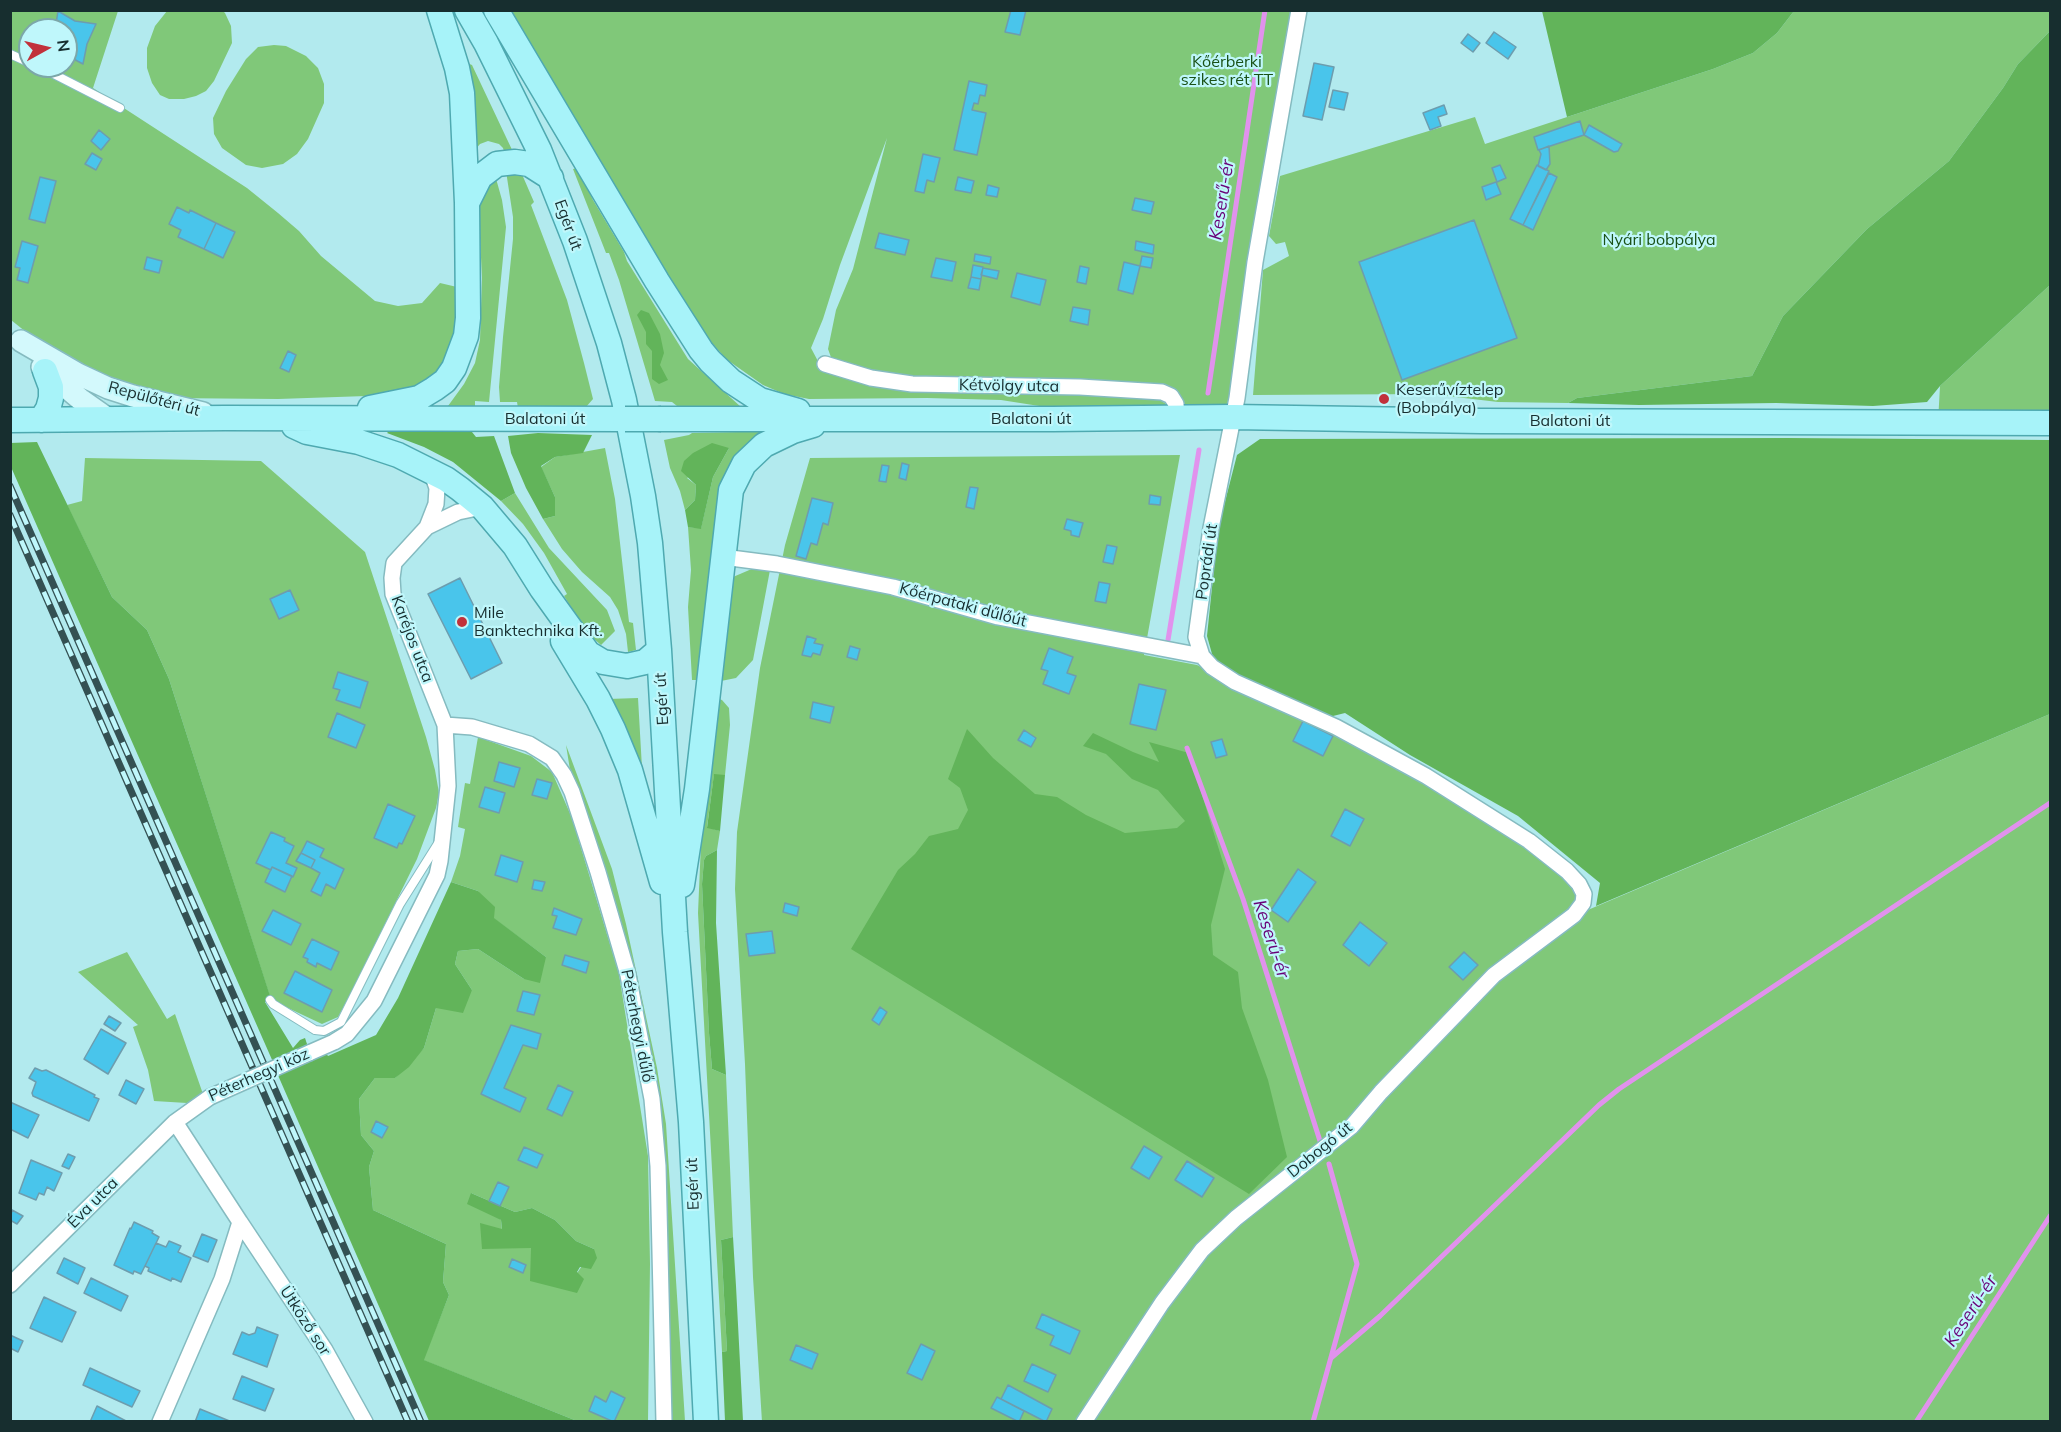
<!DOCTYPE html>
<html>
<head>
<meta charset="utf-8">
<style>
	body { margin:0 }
	#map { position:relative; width:2061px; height:1432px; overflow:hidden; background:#b2eaee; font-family:Mulish,sans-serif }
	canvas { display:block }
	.frame { position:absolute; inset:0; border:12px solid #172e2f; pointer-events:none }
	.north { position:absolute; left:18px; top:18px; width:60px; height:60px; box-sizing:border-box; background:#bff7fb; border:2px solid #7ca7a9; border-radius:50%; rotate:82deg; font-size:16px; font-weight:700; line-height:24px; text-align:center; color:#172e2f }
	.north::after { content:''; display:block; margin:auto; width:21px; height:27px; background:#c1313b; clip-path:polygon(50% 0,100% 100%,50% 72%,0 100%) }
</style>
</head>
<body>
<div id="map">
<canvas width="2061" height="1432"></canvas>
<div class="frame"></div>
<div class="north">N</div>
</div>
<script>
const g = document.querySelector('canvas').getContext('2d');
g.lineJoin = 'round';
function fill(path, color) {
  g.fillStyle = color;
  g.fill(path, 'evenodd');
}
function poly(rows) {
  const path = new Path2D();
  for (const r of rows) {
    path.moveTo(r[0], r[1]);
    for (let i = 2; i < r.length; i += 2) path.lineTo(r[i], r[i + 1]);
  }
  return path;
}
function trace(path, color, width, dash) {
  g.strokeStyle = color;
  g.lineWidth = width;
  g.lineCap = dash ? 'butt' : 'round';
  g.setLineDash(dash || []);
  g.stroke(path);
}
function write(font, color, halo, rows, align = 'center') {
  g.font = font + ' Mulish,sans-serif';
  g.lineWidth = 4.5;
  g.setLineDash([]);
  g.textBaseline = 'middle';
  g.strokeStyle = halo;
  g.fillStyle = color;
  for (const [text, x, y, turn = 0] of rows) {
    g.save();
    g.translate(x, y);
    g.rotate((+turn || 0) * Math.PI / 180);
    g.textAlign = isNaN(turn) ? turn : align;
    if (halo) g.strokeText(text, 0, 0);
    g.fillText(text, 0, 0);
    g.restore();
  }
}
const green = poly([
	[222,10,225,13,231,26,232,43,214,81,206,91,196,96,184,99,169,99,160,95,152,83,147,68,147,48,155,26,167,11],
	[10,11,118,11,93,88,247,188,278,213,299,231,321,256,375,301,398,306,422,303,440,283,457,287,457,315,448,357,435,376,414,390,396,395,278,399,165,398,127,390,46,348,11,320],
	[30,30,66,30,66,66,30,66],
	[511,11,1299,11,1233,417,1177,417,1162,392,912,384,832,360,828,349,836,310,853,269,887,138,840,265,823,319,811,348,820,365,878,383,1156,397,1166,404,1165,406,1052,408,1001,400,927,398,809,399,784,394,763,385,726,359,691,319],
	[1794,11,2050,11,2050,31,2018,64,2003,88,1949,161,1867,229,1783,316,1752,376,1577,398,1568,403,1498,402,1430,394,1253,395,1263,270,1289,256,1285,242,1276,244,1269,236,1280,176,1475,117,1485,144,1713,69,1753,53,1777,33],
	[274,45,286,46,306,56,318,68,324,84,324,103,308,139,297,154,283,164,262,168,246,165,222,148,214,134,213,118,226,91,246,59,258,47],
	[467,63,472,65,514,154,505,155,503,148,499,144,488,141,480,144,474,151],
	[578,168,593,200,624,252,627,261,678,343,688,359,741,407,677,406,672,402,655,401,619,280,609,253,606,253,573,169],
	[506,171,521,172,534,202,531,205,567,300,584,363,593,399,586,407,518,408,517,402,500,402,499,387,503,337,513,239,513,217],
	[495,175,502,200,506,227,489,402,475,401,475,407,448,406,464,384,475,363,480,340,482,278,478,196],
	[2050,285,2050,423,1938,422,1940,386],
	[738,432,760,432,734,458,724,477,716,509,712,545,701,680,692,680,688,607,691,570,688,527,701,528,713,477,729,448,687,478,696,485,695,500,685,510,680,491,670,468,664,440,689,435,692,433],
	[605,448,615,499,629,622,633,623,636,650,628,652,626,634,618,610,610,597,582,572,562,549,543,519,555,516,555,497,541,467,555,457],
	[1180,455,1144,655,1197,665,1375,754,1529,841,1579,884,1576,915,2050,714,2050,1421,762,1422,753,1277,745,1064,735,889,737,832,760,668,785,545,810,458],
	[85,458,261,461,365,552,426,737,435,770,439,793,436,808,417,859,351,993,338,1017,322,1024,271,1000,169,679,147,630,112,597,67,505,82,501],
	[515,493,549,548,607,610,615,631,601,645,593,638,577,617,564,596,567,594,544,553,523,524,501,501],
	[754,568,770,570,753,660,736,678,721,681,733,577],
	[638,698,642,768,640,769,608,699],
	[716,698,722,700,729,708,730,725,725,775,714,775,707,827,720,831,717,850,706,856,704,860,702,884,709,1033,712,1069,726,1075,733,1237,721,1240,727,1351,722,1352,698,913,702,820],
	[478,737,531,756,552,772,572,818,619,974,648,1156,650,1264,648,1421,577,1421,423,1360,449,1295,443,1282,446,1244,373,1210,369,1167,374,1151,361,1135,359,1099,375,1078,395,1078,424,1048,436,1008,472,990,455,964,458,951,478,949,524,979,546,957,493,918,478,891,451,882,460,856,465,829,458,827,465,783,470,784],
	[471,1193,515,1212,532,1208,555,1220,576,1241,594,1249,577,1273,532,1247,481,1224,502,1230,501,1220],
	[566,745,612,869,626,924,657,1068,666,1124,685,1421,670,1421,656,1093,570,770],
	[127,952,167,1019,175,1014,203,1094,187,1103,154,1101,148,1070,133,1027,138,1025,78,972]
]);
const forest = poly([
	[1542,11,1542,10,1794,11,1777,33,1753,53,1713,69,1567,117],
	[2050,31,2050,285,1940,386,1927,402,1873,406,1776,403,1639,405,1568,403,1577,398,1752,376,1783,316,1867,229,1949,161,2003,88,2018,64],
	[641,310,649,313,660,334,664,353,660,365,668,380,659,384,652,379,652,351,646,344,646,332,637,315],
	[389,431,472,432,476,437,494,436,515,493,501,501,453,462,424,447,387,433],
	[538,433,592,435,583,453,555,457,541,466,555,497,555,516,543,519,526,488,511,453,508,436],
	[1788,438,2050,440,2050,714,1596,906,1600,883,1518,816,1410,755,1345,713,1329,717,1237,680,1214,661,1207,636,1218,529,1237,455,1260,439],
	[37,442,112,597,147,630,169,679,271,999,265,1002,293,1048,300,1040,305,1038,308,1047,273,1062,11,467,10,443],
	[712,443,729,448,713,477,701,529,688,527,685,510,695,500,696,485,681,471,684,461,693,453],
	[967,729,993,758,1035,794,1057,797,1086,815,1125,833,1177,828,1185,821,1158,790,1132,779,1106,754,1083,746,1093,733,1133,752,1159,762,1149,742,1189,753,1225,869,1211,925,1213,955,1238,972,1242,1008,1268,1080,1287,1157,1249,1194,851,949,898,870,915,854,929,836,958,829,968,810,960,788,948,779],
	[714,774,725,775,720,831,707,828],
	[717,850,716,923,726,1075,712,1069,709,1033,702,884,704,860,706,856],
	[451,882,478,891,495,907,494,918,546,957,540,983,524,979,478,949,458,951,455,964,472,990,463,1013,436,1008,424,1048,409,1067,395,1078,375,1078,359,1099,361,1135,374,1151,369,1167,373,1210,446,1244,443,1282,449,1295,424,1360,577,1421,429,1421,277,1073,325,1052,328,1056,376,1035,398,998],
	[471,1193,515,1212,532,1208,555,1220,576,1241,594,1249,597,1258,591,1269,580,1267,577,1272,584,1279,577,1293,530,1281,531,1248,482,1249,480,1223,502,1229,501,1220,467,1204],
	[733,1237,736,1286,743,1421,725,1421,722,1352,727,1351,721,1240]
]);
const stream = poly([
	[1208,393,1265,10],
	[1168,640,1199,450],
	[1187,748,1243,899,1320,1141],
	[1331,1358,1380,1316,1599,1105,1619,1089,2050,803],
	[1313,1422,1357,1264,1329,1164],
	[1916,1422,2050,1216]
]);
const building = poly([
	[1011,10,1026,10,1020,35,1005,32,1011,10],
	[58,11,75,21,96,24,87,44,83,64,66,55,66,30,55,30,58,11],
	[1494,32,1516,47,1508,59,1486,43,1494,32],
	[1468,34,1480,43,1473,52,1461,43,1468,34],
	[1314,63,1334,67,1322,120,1303,116,1314,63],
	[969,81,987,85,985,96,980,95,978,104,974,103,972,110,986,113,977,155,954,150,969,81],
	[1333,90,1348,93,1344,110,1329,107,1333,90],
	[1444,105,1447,114,1438,117,1441,126,1430,130,1423,113,1444,105],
	[1580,121,1584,135,1538,150,1534,137,1580,121],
	[1589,125,1622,144,1618,151,1614,152,1584,135,1589,125],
	[99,130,110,139,101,150,91,141,99,130],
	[1549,146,1550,164,1546,170,1538,166,1541,154,1539,150,1549,146],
	[92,153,102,159,96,170,85,164,92,153],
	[923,154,940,158,934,182,927,180,924,193,915,191,923,154],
	[1500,165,1506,178,1497,182,1492,168,1500,165],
	[1537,165,1549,171,1523,225,1510,219,1537,165],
	[1549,173,1557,177,1533,230,1523,225,1549,173],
	[40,177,56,181,45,223,29,219,40,177],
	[958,177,974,181,971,193,955,190,958,177],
	[1496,182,1501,194,1486,200,1482,187,1496,182],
	[988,185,999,188,997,197,986,195,988,185],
	[1135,198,1154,202,1151,214,1132,210,1135,198],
	[177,207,189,213,190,210,216,223,204,249,178,237,181,230,169,224,177,207],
	[1474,220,1517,338,1402,380,1359,262,1474,220],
	[216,223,235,232,223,258,204,249,216,223],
	[879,233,909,240,905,255,875,248,879,233],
	[22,241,38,246,28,283,17,280,20,268,15,267,22,241],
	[1136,241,1154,245,1153,254,1135,250,1136,241],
	[975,254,991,257,990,264,974,261,975,254],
	[1142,256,1153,258,1151,268,1140,266,1142,256],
	[147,257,162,261,159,273,144,269,147,257],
	[936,258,956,262,952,281,931,277,936,258],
	[1124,262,1140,266,1133,294,1118,290,1124,262],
	[973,265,983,267,981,279,971,277,973,265],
	[1080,266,1089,268,1086,284,1077,282,1080,266],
	[983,268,999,271,997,279,981,275,983,268],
	[1017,273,1046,280,1040,305,1011,297,1017,273],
	[971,277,981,279,979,290,968,288,971,277],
	[1073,307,1090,310,1088,325,1070,321,1073,307],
	[288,351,296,355,289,372,280,368,288,351],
	[902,463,909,465,906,480,899,478,902,463],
	[882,465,889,466,886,482,879,481,882,465],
	[970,487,978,488,974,509,966,507,970,487],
	[1150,495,1161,497,1160,505,1149,504,1150,495],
	[812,498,833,503,828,525,823,523,817,545,811,543,806,559,796,556,812,498],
	[1067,519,1083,523,1079,537,1071,535,1071,531,1064,529,1067,519],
	[1107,545,1117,547,1113,564,1103,562,1107,545],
	[460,578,502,663,471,679,428,594,460,578],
	[1099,582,1110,584,1106,603,1095,601,1099,582],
	[290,590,299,610,279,619,270,599,290,590],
	[807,636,816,639,814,643,823,645,820,655,813,653,811,657,802,655,807,636],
	[850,646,860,649,857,660,847,657,850,646],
	[1049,648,1073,657,1067,673,1076,676,1069,694,1043,684,1048,671,1041,669,1049,648],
	[338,672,368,682,360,708,336,700,340,690,333,688,338,672],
	[1139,684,1166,690,1156,730,1130,724,1139,684],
	[813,702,834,707,830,723,810,718,813,702],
	[337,713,365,725,356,748,328,737,337,713],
	[1303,721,1333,736,1323,756,1293,741,1303,721],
	[1024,730,1036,738,1031,747,1018,740,1024,730],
	[1222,739,1227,755,1216,758,1211,742,1222,739],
	[499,762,520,768,514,787,494,781,499,762],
	[537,779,552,783,547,799,532,795,537,779],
	[485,787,505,793,499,813,479,807,485,787],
	[388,804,415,816,402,844,399,843,397,848,374,838,388,804],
	[1345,809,1364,819,1350,846,1331,836,1345,809],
	[271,832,285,838,284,841,294,846,286,863,297,868,293,877,272,867,271,870,256,863,271,832],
	[307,841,324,849,320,857,344,869,335,889,326,884,321,896,311,891,320,873,311,868,315,860,301,853,307,841],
	[301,853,315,860,311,868,296,861,301,853],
	[501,855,523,862,517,882,495,875,501,855],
	[272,867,292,876,285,892,265,882,272,867],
	[1298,869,1316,882,1288,922,1271,910,1298,869],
	[534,880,545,882,542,891,532,889,534,880],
	[785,903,799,907,797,916,783,912,785,903],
	[554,908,582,919,576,935,553,928,557,916,552,915,554,908],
	[273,910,301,924,291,945,262,931,273,910],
	[1360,922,1387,943,1369,966,1343,945,1360,922],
	[772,931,775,953,749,956,746,934,772,931],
	[312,939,339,952,331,970,317,963,316,967,307,962,308,959,303,957,312,939],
	[1464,952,1478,965,1463,980,1449,967,1464,952],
	[565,955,589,962,586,973,562,965,565,955],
	[295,971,332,990,322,1012,284,993,295,971],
	[523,991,540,995,534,1015,517,1011,523,991],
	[880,1007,887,1012,879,1025,872,1020,880,1007],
	[109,1016,121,1023,115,1031,104,1024,109,1016],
	[511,1025,541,1034,537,1049,523,1045,504,1088,526,1098,520,1112,481,1094,511,1025],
	[101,1029,126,1043,108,1074,84,1059,101,1029],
	[35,1068,42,1071,46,1070,95,1095,94,1097,99,1099,89,1121,33,1096,32,1093,36,1082,29,1078,35,1068],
	[126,1080,144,1089,136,1104,119,1095,126,1080],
	[558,1085,573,1092,562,1116,547,1109,558,1085],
	[10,1102,39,1115,28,1138,10,1129,10,1102],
	[376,1121,388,1127,382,1138,371,1132,376,1121],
	[1144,1146,1162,1157,1149,1179,1131,1168,1144,1146],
	[524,1147,543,1155,537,1168,518,1160,524,1147],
	[68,1154,75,1157,69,1169,62,1166,68,1154],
	[31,1160,62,1173,54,1191,47,1187,44,1195,39,1193,36,1200,19,1193,31,1160],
	[1187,1161,1214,1178,1202,1197,1175,1180,1187,1161],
	[498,1182,509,1187,500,1206,489,1201,498,1182],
	[12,1210,23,1216,17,1224,10,1220,12,1210],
	[134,1222,153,1231,152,1233,159,1237,141,1274,134,1271,133,1274,114,1265,130,1228,131,1229,134,1222],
	[202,1234,217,1240,208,1262,193,1256,202,1234],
	[169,1241,181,1246,178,1252,191,1258,181,1282,172,1278,171,1281,148,1271,149,1268,145,1266,156,1243,166,1247,169,1241],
	[64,1258,85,1268,78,1284,57,1273,64,1258],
	[512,1259,526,1265,523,1273,509,1267,512,1259],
	[91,1278,128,1296,121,1311,84,1293,91,1278],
	[44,1297,76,1312,62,1342,30,1328,44,1297],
	[1042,1314,1080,1331,1070,1354,1050,1345,1054,1336,1036,1328,1042,1314],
	[257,1327,278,1335,267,1367,233,1354,242,1332,249,1335,255,1333,257,1327],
	[10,1335,23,1341,18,1352,10,1348,10,1335],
	[921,1344,935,1351,922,1380,907,1373,921,1344],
	[796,1345,818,1354,812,1369,790,1360,796,1345],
	[1032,1364,1056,1375,1048,1392,1024,1381,1032,1364],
	[90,1368,140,1391,132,1407,83,1385,90,1368],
	[242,1376,274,1389,265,1411,233,1399,242,1376],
	[1008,1385,1052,1409,1046,1422,1001,1399,1008,1385],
	[611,1391,625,1398,614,1422,589,1411,595,1396,606,1402,611,1391],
	[997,1397,1024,1411,1019,1422,991,1408,997,1397],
	[97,1406,128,1422,90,1422,97,1406],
	[200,1409,232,1422,195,1422,200,1409]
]);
const lane = poly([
	[10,54,30,63],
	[38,66,120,108],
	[270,1000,273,1004,315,1030,324,1031,341,1022,400,904,439,842]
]);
const street = poly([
	[825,364,871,378,912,384,1080,387,1162,392,1171,396,1176,404,1177,417],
	[427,527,436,504,437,488,431,471],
	[723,557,777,564,893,587,998,617,1202,656],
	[445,725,472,727,529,744,552,758,564,775,572,792,598,872,628,975,652,1099,658,1166,664,1422],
	[309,1053,334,1042,347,1034,374,1001,437,875,440,861,448,786,445,725,393,594,392,578,394,563,427,527,458,512,482,507],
	[240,1222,325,1350,365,1422],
	[10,1285,175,1122,210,1097],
	[160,1422,222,1279,240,1222,175,1122],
	[1084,1422,1162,1303,1202,1250,1236,1218,1352,1126,1381,1092,1494,975,1574,915,1583,903,1584,894,1579,884,1567,871,1529,841,1426,776,1336,727,1235,682,1212,667,1202,656,1196,637,1211,528,1237,398,1255,262,1299,10]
]);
const secondary = poly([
	[21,341,78,374,108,388,133,396,203,413],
	[42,367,80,399,107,418]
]);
const primary = poly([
	[467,10,486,43,539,150,575,241,609,343,624,400,643,496,650,543,659,650,675,932,691,1122,706,1422],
	[496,10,657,281,701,350,710,361,731,381,760,400,798,411],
	[467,203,480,177,497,164,515,162,529,164,551,178],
	[370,408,419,398,434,389,445,381,454,368,466,336,468,318,467,203,462,93,457,68,439,10],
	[661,419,1053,419,1233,417,1481,421,2050,423],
	[10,420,225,418,625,419],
	[41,420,48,409,51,398,51,387,45,371],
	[294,426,307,432,359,442,398,455,446,479,460,489,482,507,515,546,542,589,588,653,603,662,627,666,645,662,659,650],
	[563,641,598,699,613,729,630,770,662,882],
	[682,885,697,789,731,490,744,464,764,445,793,431,813,425]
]);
const rail = poly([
	[10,486,421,1422],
	[10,515,408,1422]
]);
const streetBridge = poly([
	[210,1097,309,1053]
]);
const primaryBridge = poly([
	[625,419,661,419]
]);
const markers = [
	[1384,399,6,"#c1313b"],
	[462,622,6,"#c1313b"]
];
const parkNames = [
	["Kőérberki",1227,62],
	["szikes rét TT",1227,80],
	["Nyári bobpálya",1659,240]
];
const streetNames = [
	["Egér út",568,225,70],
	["Kétvölgy utca",1009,386,1],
	["Repülőtéri út",154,399,15],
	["Balatoni út",545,419],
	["Balatoni út",1031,419],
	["Balatoni út",1570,421],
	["Poprádi út",1207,562,-82],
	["Kőérpataki dűlőút",963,605,15],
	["Karéjos utca",412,639,69],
	["Egér út",662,699,-93],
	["Péterhegyi dűlő",637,1026,79],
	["Péterhegyi köz",259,1075,-24],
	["Dobogó út",1320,1150,-39],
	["Egér út",693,1184,-92],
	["Éva utca",93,1203,-45],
	["Ütköző sor",305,1321,57]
];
const poiNames = [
	["Keserűvíztelep",1396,390],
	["(Bobpálya)",1396,408],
	["Mile",474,613],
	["Banktechnika Kft.",474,631]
];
const waterNames = [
	["Keserű-ér",1222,200,-81],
	["Keserű-ér",1271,939,72],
	["Keserű-ér",1971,1311,-57]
];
fill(green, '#80c879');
fill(forest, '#62b45a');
trace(stream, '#e192ed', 5);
fill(building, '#49c5eb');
trace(building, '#6d9dae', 1.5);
trace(lane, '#85bbc0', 10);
trace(street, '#85bbc0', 18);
trace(secondary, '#85bbc0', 24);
trace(primary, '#4ea9b0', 27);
trace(lane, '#fff', 8);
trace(street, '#fff', 15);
trace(secondary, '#d3f9fc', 21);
trace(primary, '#a7f3f9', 24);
trace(rail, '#345153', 7);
trace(rail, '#bff7fb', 4.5, [14]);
trace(streetBridge, '#85bbc0', 18, []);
trace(primaryBridge, '#4ea9b0', 27, []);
trace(streetBridge, '#fff', 15);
trace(primaryBridge, '#a7f3f9', 24);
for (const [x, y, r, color] of markers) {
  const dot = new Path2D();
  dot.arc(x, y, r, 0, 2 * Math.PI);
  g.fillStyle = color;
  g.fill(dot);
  trace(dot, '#bff7fb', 2);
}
write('16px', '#1a5116', '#bff7fb', parkNames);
write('16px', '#172e2f', '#bff7fb', streetNames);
write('16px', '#172e2f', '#bff7fb', poiNames, 'left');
write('italic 18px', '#690077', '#bff7fb', waterNames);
</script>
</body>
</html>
